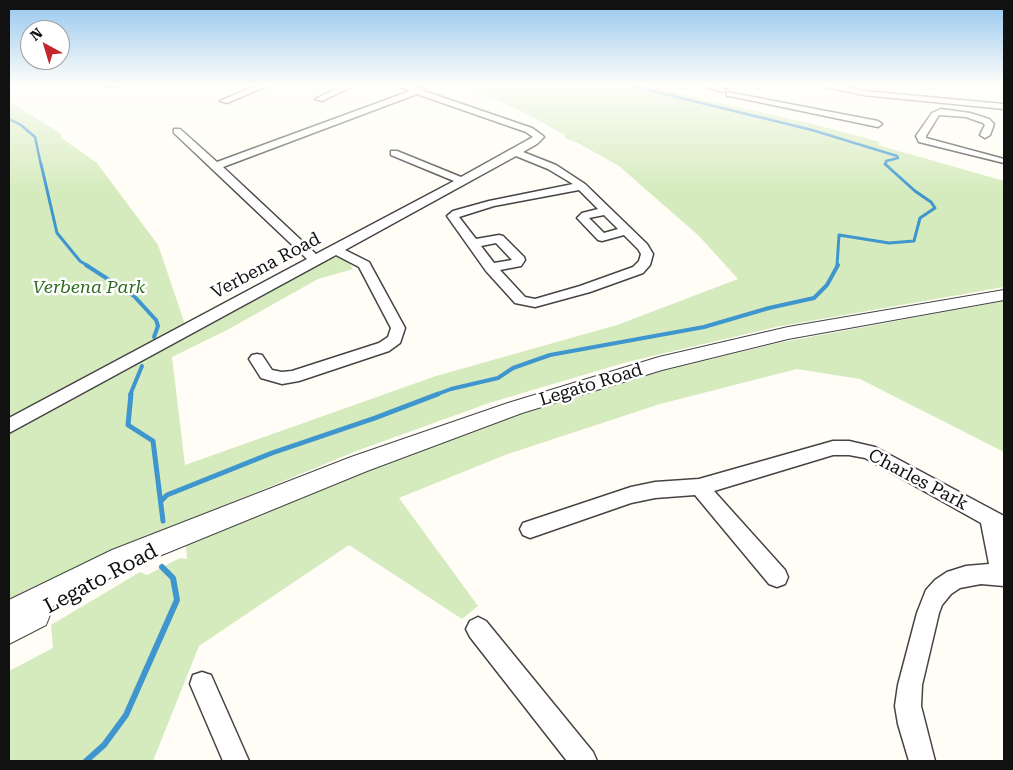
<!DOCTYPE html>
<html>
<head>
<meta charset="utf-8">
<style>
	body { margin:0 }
	#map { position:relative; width:1013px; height:770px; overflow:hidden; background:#fffdf5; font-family:"Roboto Serif",serif }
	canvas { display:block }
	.frame { position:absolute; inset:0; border:10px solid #111; pointer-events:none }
	.north { position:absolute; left:20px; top:20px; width:50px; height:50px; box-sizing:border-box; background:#fff; border:1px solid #a0a0a0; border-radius:50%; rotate:321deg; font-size:14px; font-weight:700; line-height:20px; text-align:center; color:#111 }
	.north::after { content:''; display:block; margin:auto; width:18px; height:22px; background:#c4262e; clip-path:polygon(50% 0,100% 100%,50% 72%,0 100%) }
</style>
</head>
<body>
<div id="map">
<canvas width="1013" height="770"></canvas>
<div class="frame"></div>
<div class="north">N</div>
</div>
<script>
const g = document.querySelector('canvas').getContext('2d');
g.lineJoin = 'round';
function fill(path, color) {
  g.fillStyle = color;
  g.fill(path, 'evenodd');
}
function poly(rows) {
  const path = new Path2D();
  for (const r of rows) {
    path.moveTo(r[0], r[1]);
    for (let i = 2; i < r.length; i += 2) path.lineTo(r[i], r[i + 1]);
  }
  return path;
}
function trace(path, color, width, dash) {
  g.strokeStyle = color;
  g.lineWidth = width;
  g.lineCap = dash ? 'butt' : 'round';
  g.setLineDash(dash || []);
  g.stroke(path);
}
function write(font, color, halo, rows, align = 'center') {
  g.font = font + ' "Roboto Serif",serif';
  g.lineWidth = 5;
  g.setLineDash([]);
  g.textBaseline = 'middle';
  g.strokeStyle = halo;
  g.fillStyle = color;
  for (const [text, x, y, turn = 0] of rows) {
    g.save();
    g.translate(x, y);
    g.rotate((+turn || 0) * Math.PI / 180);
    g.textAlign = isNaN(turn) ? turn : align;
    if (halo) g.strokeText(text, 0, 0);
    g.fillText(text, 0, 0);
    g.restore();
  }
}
const green = poly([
	[464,85,641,85,817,125,880,142,878,145,1004,181,1004,287,776,327,627,362,489,403,359,450,196,517,9,603,9,432,328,259,337,257,347,259,353,269,318,279,229,329,172,357,185,465,436,376,617,325,738,279,699,236,619,166,578,143,564,138,566,136,531,116],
	[9,101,60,133,63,139,97,163,158,245,186,327,9,422],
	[1004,301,1004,452,860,379,797,369,660,404,505,455,399,498,478,606,462,619,349,545,199,646,153,761,9,761,9,671,53,648,51,625,140,572,147,575,180,558,187,559,186,545,427,444,617,382,778,343]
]);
const streamFar4 = poly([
	[628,85,812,130,897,156,898,158,886,161,886,165],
	[9,119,21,125,35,137,41,165]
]);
const streamFar3 = poly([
	[41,164,57,233,80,261,88,266],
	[837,266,839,235,889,243,914,241,920,218,935,208,931,202,915,191,885,164]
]);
const streamFar2 = poly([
	[86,265,134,296,156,320,158,326,154,337],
	[130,395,142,366],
	[435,395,451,389,498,378,513,368,550,355,704,327,769,308,814,298,827,285,838,265]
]);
const streamFar1 = poly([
	[131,394,128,425,153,441,163,521],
	[161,501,167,495,272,453,375,418,438,394]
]);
const stream = poly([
	[86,761,104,745,126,715,177,600,173,578,162,567]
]);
const minor = poly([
	[104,85,118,85,114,87,104,85],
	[257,85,269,85,227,103,220,101,257,85],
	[344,85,356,85,322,101,315,99,344,85],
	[396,85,423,88,424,91,532,128,542,135,544,137,537,144,523,152,556,165,585,184,647,244,653,254,650,265,643,273,590,292,535,307,515,303,486,271,447,216,453,211,489,201,573,184,548,169,516,156,345,250,369,262,405,328,400,343,389,351,299,381,282,384,261,378,249,359,252,355,257,354,262,355,272,370,282,372,292,371,379,343,388,337,391,328,359,267,336,255,9,433,9,418,307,259,174,133,174,129,180,129,217,162,410,91,396,85],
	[417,94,526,132,533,137,461,177,397,151,391,151,391,155,454,181,316,254,223,167,417,94],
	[579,190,598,209,582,213,577,218,579,220,598,240,602,241,624,235,638,249,641,254,639,261,633,267,580,286,535,299,525,297,500,270,521,266,525,260,524,257,503,236,499,235,476,239,459,217,494,206,579,190],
	[604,215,618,229,604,233,589,218,604,215],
	[496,243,512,260,494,263,481,246,496,243],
	[700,85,715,85,727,90,723,92,700,85],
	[818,85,837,85,863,91,1004,104,1004,109,863,95,818,85],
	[727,92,878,121,882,124,878,127,730,96,727,96,727,92],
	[941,109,970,113,989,119,994,124,990,135,985,138,980,135,985,125,983,123,966,117,939,115,926,136,926,138,1004,159,1004,163,919,142,916,136,932,113,941,109],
	[833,441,849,441,875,447,1004,516,1004,586,981,584,960,588,951,594,942,605,939,613,922,685,921,706,935,761,909,761,898,724,895,706,898,685,917,613,926,590,935,580,947,572,966,566,989,564,981,523,865,458,849,455,833,455,714,491,785,570,788,577,785,584,777,587,769,584,695,495,655,498,631,503,530,538,523,535,520,529,523,523,631,487,655,482,699,479,833,441],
	[478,617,486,621,593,752,597,761,567,761,470,637,466,629,470,621,478,617],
	[202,672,211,675,249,761,223,761,190,684,193,675,202,672]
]);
const tertiary = poly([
	[1004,290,1004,300,788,339,662,370,522,413,367,471,130,568,48,609,50,615,46,625,9,644,9,600,112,550,351,457,508,403,659,357,788,327,1004,290]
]);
const streetNames = [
	["Verbena Road",266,266,-28],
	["Legato Road",591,385,-17],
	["Charles Park",918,480,28]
];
const parkNames = [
	["Verbena Park",89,288]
];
const nearStreetnames = [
	["Legato Road",101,579,-28]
];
fill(green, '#d5ebbd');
trace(streamFar4, '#3f96cf', 2.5);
trace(streamFar3, '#3f96cf', 3);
trace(streamFar2, '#3f96cf', 4);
trace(streamFar1, '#3f96cf', 5);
trace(stream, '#3f96cf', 6);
trace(minor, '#444', 3);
trace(tertiary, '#444', 2);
fill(minor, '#fff');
fill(tertiary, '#fff');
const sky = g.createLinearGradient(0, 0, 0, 193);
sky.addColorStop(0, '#95c6ee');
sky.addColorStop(0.44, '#fffefa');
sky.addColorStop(1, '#fffefa00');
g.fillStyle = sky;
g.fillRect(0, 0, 1013, 193);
write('18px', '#111', '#fff', streetNames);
write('italic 18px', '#2f6b1f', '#fff', parkNames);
write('21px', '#111', '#fff', nearStreetnames);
</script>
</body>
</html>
